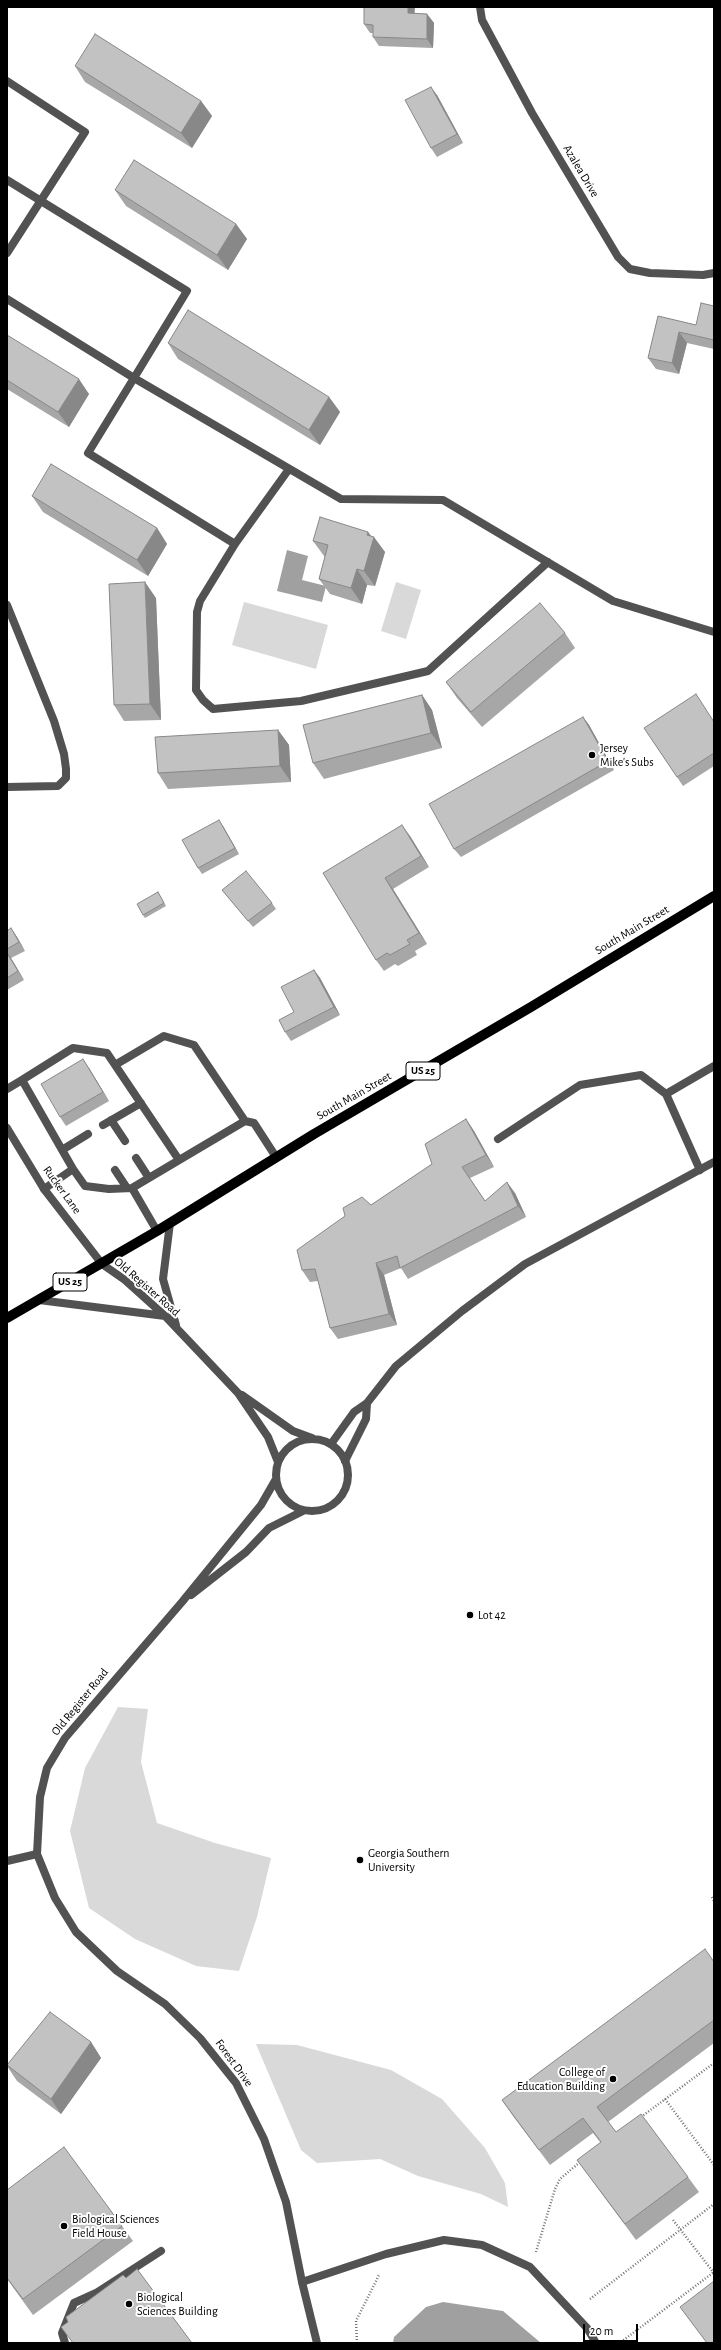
<!DOCTYPE html>
<html>
<head>
<meta charset="utf-8">
<style>
	body { margin:0 }
	#map { position:relative; width:721px; height:2350px; overflow:hidden; background:#fff; font-family:"Alegreya Sans",sans-serif }
	canvas { display:block }
	.frame { position:absolute; inset:0; border:8px solid #000; pointer-events:none }
	.scale { position:absolute; left:583px; top:2324px; width:55px; height:18px; box-sizing:border-box; border:2px solid #000; border-top:0; padding-left:5px; font-size:12px; line-height:14px; white-space:nowrap; color:#000; -webkit-text-stroke:3px #fff; paint-order:stroke }
</style>
</head>
<body>
<div id="map">
<canvas width="721" height="2350"></canvas>
<div class="frame"></div>
<div class="scale">20 m</div>
</div>
<script>
const g = document.querySelector('canvas').getContext('2d');
g.lineJoin = 'round';
function fill(path, color) {
  g.fillStyle = color;
  g.fill(path, 'evenodd');
}
function poly(rows) {
  const path = new Path2D();
  for (const r of rows) {
    if (r.length === 3) {
      path.moveTo(r[0] + r[2], r[1]);
      path.arc(r[0], r[1], r[2], 0, 2 * Math.PI);
      continue;
    }
    path.moveTo(r[0], r[1]);
    for (let i = 2; i < r.length; i += 2) path.lineTo(r[i], r[i + 1]);
  }
  return path;
}
function trace(path, color, width, dash) {
  g.strokeStyle = color;
  g.lineWidth = width;
  g.lineCap = dash ? 'butt' : 'round';
  g.setLineDash(dash || []);
  g.stroke(path);
}
function write(font, color, halo, rows, align = 'center') {
  g.font = font + ' "Alegreya Sans",sans-serif';
  g.lineWidth = 4;
  g.setLineDash([]);
  g.textBaseline = 'middle';
  g.strokeStyle = halo;
  g.fillStyle = color;
  for (const [text, x, y, turn = 0] of rows) {
    g.save();
    g.translate(x, y);
    g.rotate((+turn || 0) * Math.PI / 180);
    g.textAlign = isNaN(turn) ? turn : align;
    if (halo) g.strokeText(text, 0, 0);
    g.fillText(text, 0, 0);
    g.restore();
  }
}
const green = poly([
	[396,582,421,590,406,639,381,631],
	[244,602,328,625,316,669,232,645],
	[118,1707,148,1709,141,1762,157,1823,215,1843,271,1858,257,1917,239,1971,196,1966,135,1939,89,1908,70,1831,85,1768],
	[256,2044,297,2045,391,2070,442,2099,485,2148,505,2183,508,2207,481,2194,418,2176,380,2159,317,2163,301,2150]
]);
const water = poly([
	[287,550,308,556,302,580,326,586,322,602,277,591],
	[443,2302,503,2311,541,2343,393,2343,394,2337,426,2307]
]);
const path = poly([
	[712,1897,714,1901],
	[665,2099,714,2165],
	[641,2117,714,2063],
	[673,2220,714,2273],
	[536,2252,555,2189,560,2179,580,2162],
	[590,2299,714,2204],
	[621,2342,714,2272],
	[357,2343,356,2321,379,2275]
]);
const service = poly([
	[7,81,85,132,7,253],
	[7,180,187,291,134,378,7,299],
	[289,469,235,544,88,453,134,378,341,499,443,500,613,601,714,632],
	[235,544,200,601,197,612,196,690,203,700,213,709,301,701,428,671,548,562],
	[7,605,54,721,64,754,66,769,66,778,58,786,7,787],
	[115,1065,164,1036,194,1045,245,1121],
	[22,1080,73,1048,107,1053,179,1160],
	[7,1089,22,1080,73,1169],
	[666,1094,714,1066],
	[111,1120,125,1141],
	[103,1125,141,1103],
	[498,1139,580,1085,641,1075,666,1094,700,1170],
	[62,1150,88,1134],
	[136,1158,149,1178],
	[115,1170,127,1188],
	[132,1188,245,1121,254,1123,276,1157],
	[44,1189,73,1169,85,1186,109,1189,132,1188,157,1231],
	[302,2282,386,2254,444,2240,482,2245,530,2267,587,2328,596,2343],
	[65,2343,62,2333,74,2303,96,2293,161,2251]
]);
const minor = poly([
	[480,7,482,20,532,113,618,257,630,269,650,273,703,275,714,273],
	[7,1128,44,1189,102,1264],
	[331,1444,354,1412,367,1403,396,1366,462,1311,525,1264,714,1162],
	[345,1461,366,1419,367,1403],
	[37,1854,55,1898,76,1932,117,1971,165,2004,200,2038,236,2083,264,2139,286,2202,302,2282,317,2343]
]);
const tertiary = poly([
	[170,1223,163,1279,176,1325],
	[102,1264,125,1280,165,1316,238,1393,268,1437,278,1462],
	[39,1300,165,1316],
	[242,1395,293,1431,312,1438],
	[312,1475,36],
	[191,1595,246,1552,269,1528,303,1511],
	[7,1861,37,1854,40,1797,47,1768,65,1738,182,1602,261,1505,276,1479]
]);
const primary = poly([
	[7,1318,157,1231,314,1134,531,1007,714,896]
]);
const wall = poly([
	[414,13,427,14,434,23,433,48,379,46,373,37,373,33,370,33,364,24],
	[75,66,201,101,212,116,192,148,85,82],
	[437,95,463,143,437,157,431,148],
	[115,190,236,224,247,239,228,270,126,206],
	[714,306,714,349,687,343,679,374,656,369,648,358,658,316,696,325],
	[7,335,89,394,69,427,7,389],
	[168,343,329,397,340,412,320,445,178,359],
	[32,496,157,528,167,544,148,576,43,512],
	[368,532,385,552,375,586,367,585,362,604,330,594,319,579,325,557,324,556,313,541],
	[156,598,161,720,124,721,114,705],
	[565,633,575,648,482,727,457,698,446,682],
	[422,695,432,710,442,748,324,779,313,763],
	[583,717,589,725,614,770,461,857,454,849],
	[714,721,714,766,683,786,644,728],
	[278,730,289,745,291,782,168,789,158,773],
	[223,826,239,854,202,874,198,868],
	[410,836,429,867,393,889,427,944,415,951,417,955,398,966,395,964,384,971,376,960,323,873],
	[222,890,272,903,276,909,253,927],
	[158,892,166,906,145,918,143,915],
	[11,928,17,937,25,951,11,958,24,980,7,990,7,931],
	[314,970,320,978,340,1015,291,1041,285,1032],
	[89,1068,109,1101,66,1126,60,1117],
	[466,1119,474,1131,494,1167,470,1178,485,1201,515,1193,526,1217,408,1279,401,1268,384,1275,397,1325,338,1339,330,1328,318,1281,310,1282,302,1270,371,1205,432,1164],
	[714,1962,714,2043,608,2122,616,2132,688,2177,699,2192,636,2240,577,2160,601,2143,593,2133,550,2165,513,2116,502,2100],
	[91,2042,101,2058,61,2114,17,2081,7,2066],
	[7,2190,122,2226,133,2241,33,2315,7,2279],
	[680,2307,714,2343,707,2343]
]);
const shadedWall = poly([
	[408,7,415,7,414,22,408,13],
	[427,14,434,23,433,48,427,39],
	[431,87,437,95,463,143,457,134],
	[201,101,212,116,192,148,181,133],
	[236,224,247,239,228,270,217,255],
	[679,332,687,343,679,374,672,363],
	[79,379,89,394,69,427,58,412],
	[329,397,340,412,320,445,309,430],
	[157,528,167,544,148,576,137,560],
	[368,532,373,540,374,537,385,552,375,586,364,571,367,535],
	[357,569,367,585,362,604,351,588],
	[145,582,156,598,161,720,150,704],
	[422,695,432,710,442,748,431,733],
	[583,717,589,725,614,770,608,761],
	[278,730,289,745,291,782,280,766],
	[219,820,223,826,239,854,235,848],
	[402,825,410,836,429,867,421,856],
	[385,878,393,889,427,944,419,933],
	[11,928,17,937,25,951,19,942],
	[7,952,11,958,24,980,18,971],
	[314,970,320,978,340,1015,334,1007],
	[83,1059,89,1068,109,1101,103,1092],
	[466,1119,474,1131,494,1167,486,1155],
	[507,1182,515,1193,526,1217,518,1206],
	[376,1263,384,1275,397,1325,389,1314],
	[91,2042,101,2058,61,2114,51,2099]
]);
const building = poly([
	[364,7,408,7,408,13,427,14,427,39,373,37,373,25,364,24,364,7],
	[95,34,201,101,181,133,75,66,95,34],
	[431,87,457,134,431,148,405,100,431,87],
	[134,160,236,224,217,255,115,190,134,160],
	[701,303,714,306,714,340,679,332,672,363,648,358,658,316,696,325,701,303],
	[188,310,329,397,309,430,168,343,188,310],
	[7,335,79,379,58,412,7,380,7,335],
	[51,464,157,528,137,560,32,496,51,464],
	[320,517,368,532,367,535,374,537,364,571,357,569,351,588,319,579,328,545,313,541,320,517],
	[145,582,150,704,114,705,109,584,145,582],
	[540,603,565,633,471,712,446,682,540,603],
	[696,694,714,722,714,753,677,777,644,728,696,694],
	[422,695,431,733,313,763,303,725,422,695],
	[583,717,608,761,454,849,429,804,583,717],
	[278,730,280,766,158,773,155,737,278,730],
	[219,820,235,848,198,868,182,840,219,820],
	[402,825,421,856,385,878,419,933,407,940,410,944,390,955,387,953,376,960,323,873,402,825],
	[246,871,272,903,248,921,222,890,246,871],
	[158,892,164,903,143,915,137,904,158,892],
	[11,928,19,942,7,949,7,931,11,928],
	[7,953,18,971,7,978,7,953],
	[314,970,334,1007,285,1032,279,1020,294,1012,281,987,314,970],
	[83,1059,103,1092,60,1117,41,1084,83,1059],
	[466,1119,486,1155,462,1167,485,1201,507,1182,518,1206,400,1268,397,1256,376,1263,389,1314,330,1328,315,1269,302,1270,297,1250,345,1216,343,1208,362,1197,371,1205,432,1164,425,1144,466,1119],
	[705,1949,714,1962,714,2020,597,2107,616,2132,641,2114,688,2177,625,2224,577,2160,601,2142,583,2118,539,2150,502,2100,705,1949],
	[50,2012,91,2042,51,2099,7,2065,50,2012],
	[64,2147,122,2226,23,2299,7,2278,7,2190,64,2147],
	[137,2269,192,2343,73,2343,61,2327,68,2322,66,2317,123,2275,126,2278,137,2269],
	[714,2281,714,2343,707,2343,680,2307,714,2281]
]);
const markers = [
	[592,755,4,"#000"],
	[470,1615,4,"#000"],
	[360,1860,4,"#000"],
	[613,2079,4,"#000"],
	[64,2226,4,"#000"],
	[129,2304,4,"#000"]
];
const shields = [
	[423,1071,34],
	[70,1282,34]
];
const shieldNames = [
	["US 25",423,1071],
	["US 25",70,1282]
];
const streetNames = [
	["Azalea Drive",581,171,59],
	["South Main Street",632,930,-31],
	["South Main Street",354,1096,-30],
	["Rucker Lane",62,1190,54],
	["Old Register Road",147,1287,41],
	["Old Register Road",80,1702,-51],
	["Forest Drive",234,2063,54]
];
const poiNames = [
	["Jersey",600,748],
	["Mike's Subs",600,762],
	["Lot 42",478,1615],
	["Georgia Southern",368,1853],
	["University",368,1867],
	["College of",605,2072,"right"],
	["Education Building",605,2086,"right"],
	["Biological Sciences",72,2219],
	["Field House",72,2233],
	["Biological",137,2297],
	["Sciences Building",137,2311]
];
fill(green, '#d9d9d9');
fill(water, '#a0a0a0');
trace(path, '#747474', 2.5, [1, 2]);
trace(service, '#525252', 8);
trace(minor, '#525252', 8);
trace(tertiary, '#525252', 8);
trace(primary, '#000', 10);
fill(wall, '#a7a7a7');
fill(shadedWall, '#888');
fill(building, '#c2c2c2');
trace(building, '#888', 1);
for (const [x, y, r, color] of markers) {
  const dot = new Path2D();
  dot.arc(x, y, r, 0, 2 * Math.PI);
  g.fillStyle = color;
  g.fill(dot);
  trace(dot, '#fff', 1.5);
}
for (const [x, y, w] of shields) {
  const box = new Path2D();
  box.roundRect(x - w / 2, y - 9, w, 18, 3);
  g.fillStyle = '#fff';
  g.fill(box);
  trace(box, '#000', 1);
}
write('bold 11px', '#000', null, shieldNames);
write('12px', '#000', '#fff', streetNames);
write('12px', '#000', '#fff', poiNames, 'left');
</script>
</body>
</html>
